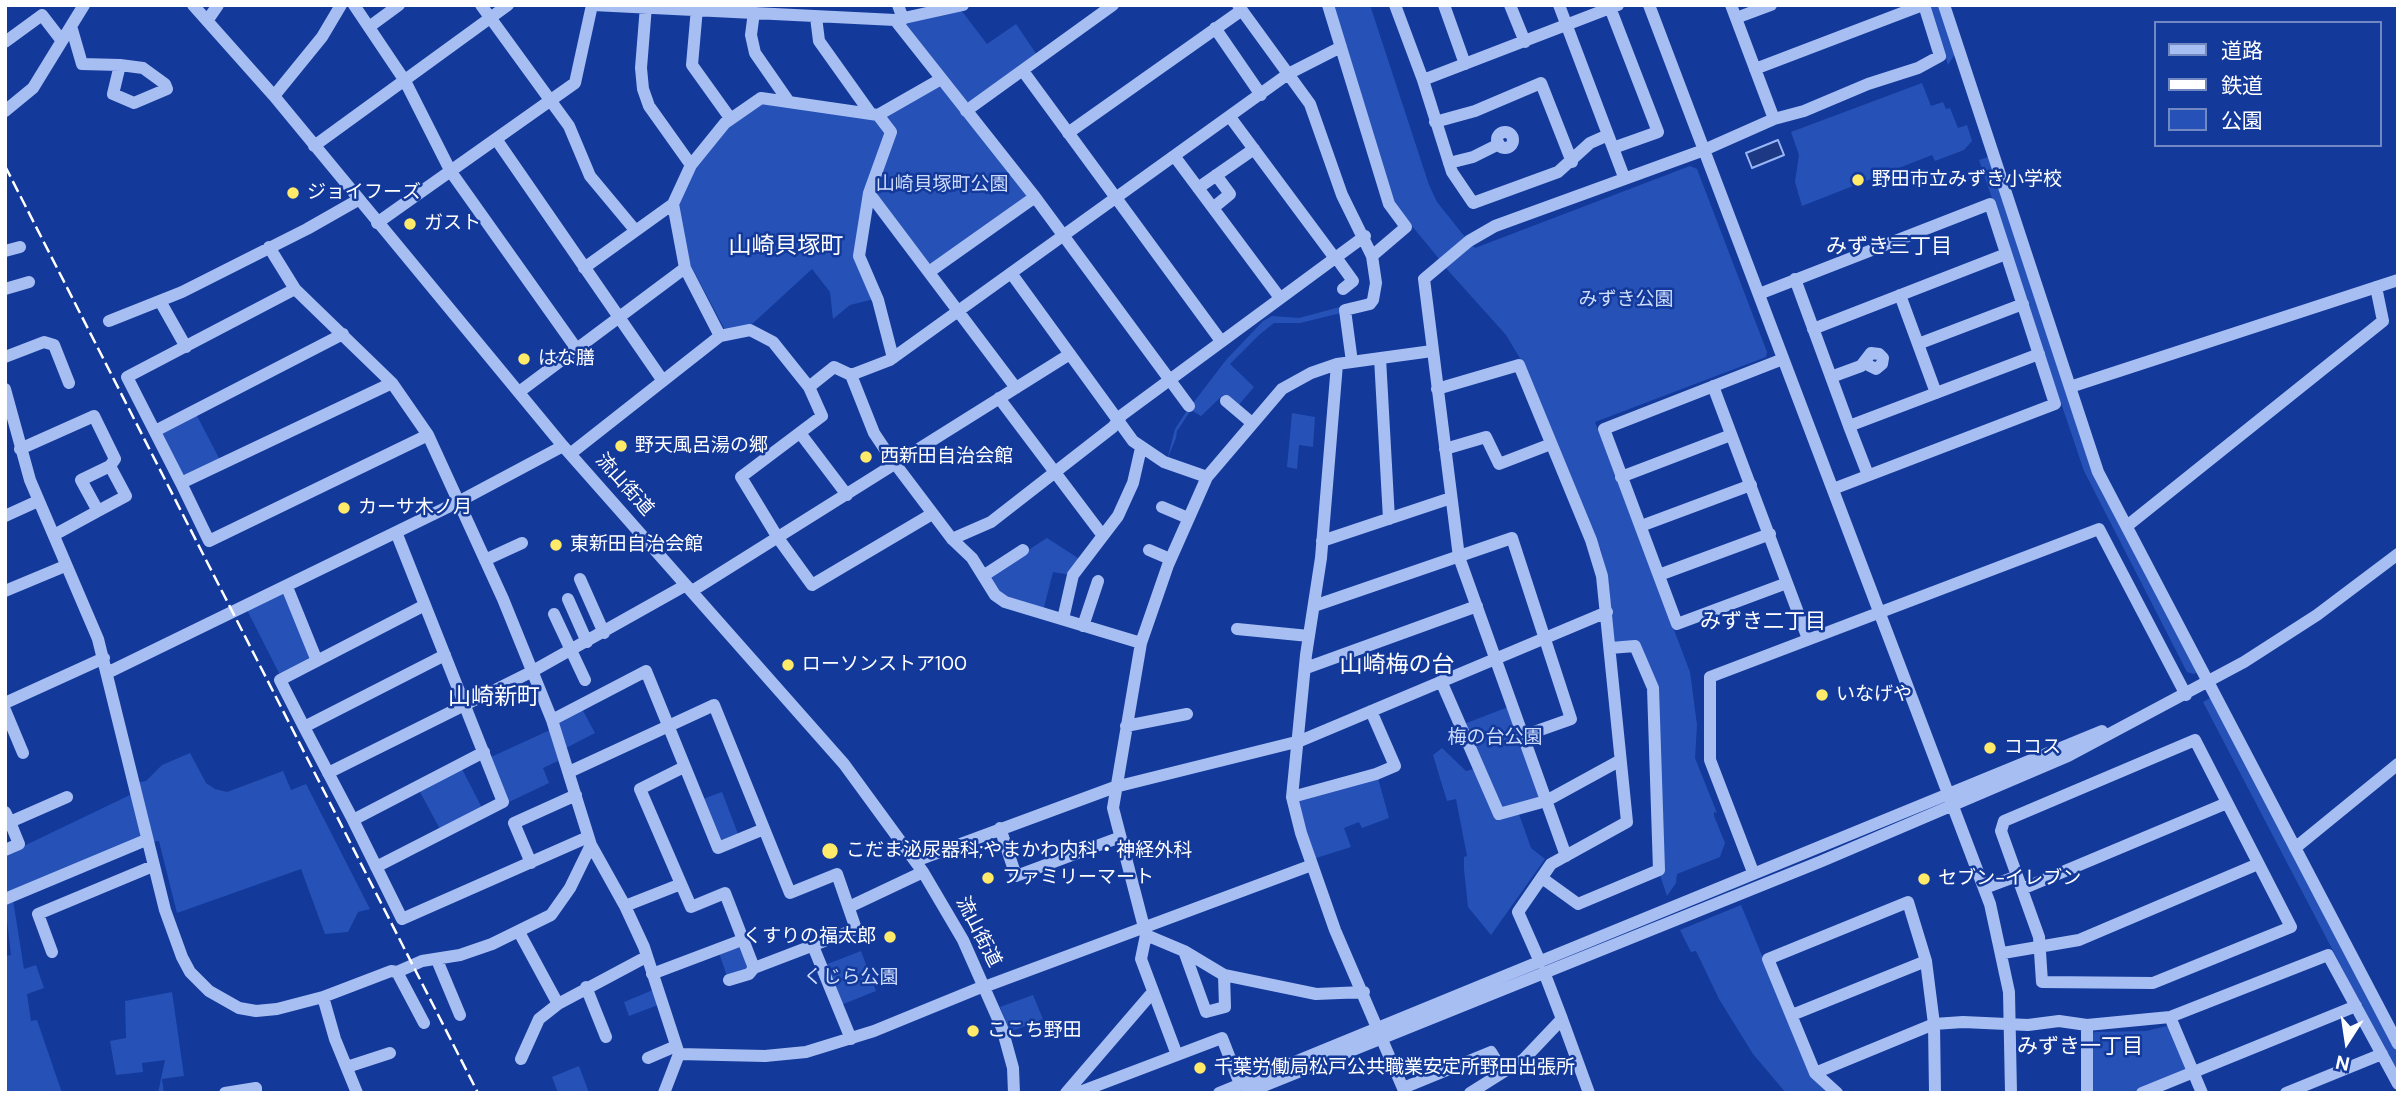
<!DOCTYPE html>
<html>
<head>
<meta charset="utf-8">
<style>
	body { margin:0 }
	#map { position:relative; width:2403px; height:1098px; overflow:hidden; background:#13399a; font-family:"DM Sans","Noto Sans JP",sans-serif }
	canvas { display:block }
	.frame { position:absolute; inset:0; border:7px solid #fff; pointer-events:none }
	.legend { position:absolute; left:2154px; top:21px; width:228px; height:126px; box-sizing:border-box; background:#13399a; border:2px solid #7188c2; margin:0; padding:9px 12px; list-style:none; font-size:21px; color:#fff }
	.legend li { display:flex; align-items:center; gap:14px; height:35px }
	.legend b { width:35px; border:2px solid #7188c2 }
	.north { position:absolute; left:2312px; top:1007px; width:70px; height:70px; -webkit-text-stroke:5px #13399a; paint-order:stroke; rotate:192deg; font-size:19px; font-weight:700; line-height:28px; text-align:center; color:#fff }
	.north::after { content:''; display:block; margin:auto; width:24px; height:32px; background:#fff; clip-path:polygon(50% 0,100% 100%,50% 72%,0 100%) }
</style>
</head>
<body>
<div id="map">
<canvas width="2403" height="1098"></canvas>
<div class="frame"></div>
<ul class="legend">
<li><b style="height:9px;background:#a7bef3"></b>道路</li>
<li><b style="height:9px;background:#fff"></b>鉄道</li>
<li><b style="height:19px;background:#2652b8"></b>公園</li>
</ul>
<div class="north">N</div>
</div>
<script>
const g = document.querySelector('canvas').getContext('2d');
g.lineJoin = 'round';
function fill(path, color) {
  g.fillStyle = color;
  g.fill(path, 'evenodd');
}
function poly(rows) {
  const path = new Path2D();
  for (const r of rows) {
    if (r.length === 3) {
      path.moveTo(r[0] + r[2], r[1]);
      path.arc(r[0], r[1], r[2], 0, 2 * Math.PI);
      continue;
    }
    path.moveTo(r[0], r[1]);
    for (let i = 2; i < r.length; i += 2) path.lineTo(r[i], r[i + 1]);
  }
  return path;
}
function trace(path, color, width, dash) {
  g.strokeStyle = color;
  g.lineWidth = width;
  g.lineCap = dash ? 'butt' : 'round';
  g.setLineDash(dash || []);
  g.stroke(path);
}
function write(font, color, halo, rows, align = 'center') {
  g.font = font + ' "DM Sans","Noto Sans JP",sans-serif';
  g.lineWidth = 5;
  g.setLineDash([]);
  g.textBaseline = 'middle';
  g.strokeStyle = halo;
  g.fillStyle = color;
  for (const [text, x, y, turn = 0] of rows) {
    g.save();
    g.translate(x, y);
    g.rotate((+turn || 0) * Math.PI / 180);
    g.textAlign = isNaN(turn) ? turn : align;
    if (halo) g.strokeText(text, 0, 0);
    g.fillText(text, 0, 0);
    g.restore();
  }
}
const green = poly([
	[1332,5,1370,5,1429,185,1437,202,1465,237,1440,260,1393,203],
	[1929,5,1939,5,1955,54,1948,65],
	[961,10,987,44,1016,24,1037,55,970,102,965,102,905,26,906,22],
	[1922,83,1931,106,1943,102,1946,109,1950,108,1958,128,1967,125,1972,141,1964,150,1935,161,1932,155,1802,206,1795,182,1799,155,1791,132],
	[939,87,943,88,1028,195,932,266,873,193,881,166,887,115],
	[763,103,876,119,886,131,855,254,874,299,850,305,833,319,830,292,812,269,751,325,725,330,689,262,678,203,696,167,733,121],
	[1988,157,2093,474,2199,671,2194,674,2187,672,2084,471,1979,160],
	[1690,166,1697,169,1767,352,1766,357,1595,422,1690,672,1697,725,1695,758,1717,813,1714,812,1714,816,1725,843,1720,857,1677,874,1676,883,1667,896,1660,875,1653,675,1639,641,1614,641,1608,579,1601,550,1582,511,1521,360,1506,335,1445,267,1471,244,1475,248],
	[1340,307,1341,313,1300,323,1274,323,1259,335,1230,364,1254,387,1237,407,1223,395,1201,416,1191,410,1177,431,1176,438,1167,460,1175,429,1184,415,1226,360,1263,321,1272,316,1299,318],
	[1292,413,1315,417,1313,447,1299,445,1297,469,1287,467],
	[196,414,220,460,181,476,161,437,162,432],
	[1047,538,1081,560,1071,575,1053,572,1043,611,1003,600,988,576],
	[282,593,286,594,310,656,309,661,280,675,247,610],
	[2212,697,2398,1054,2398,1075,2203,702],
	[1508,707,1540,795,1538,799,1504,809,1500,807,1464,724],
	[582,709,595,733,566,748,558,725,560,721],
	[550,730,560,760,543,768,549,783,509,802,491,757],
	[1442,748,1466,771,1474,769,1497,820,1519,814,1531,848,1545,859,1491,935,1468,907,1464,869,1464,857,1467,856,1456,799,1447,801,1433,755],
	[190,753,206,783,215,789,227,792,283,771,291,790,306,784,370,909,358,912,348,932,325,934,301,869,177,913,159,841,150,842,135,783,146,781,162,765],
	[462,769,482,808,440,829,419,790],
	[1378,778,1389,818,1362,828,1359,822,1344,828,1351,847,1313,859,1299,800],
	[722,792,738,834,723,841,718,839,703,799],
	[132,794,142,835,141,838,5,894,5,855],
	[13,900,24,969,36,965,44,988,27,994,31,1021,37,1020,62,1093,5,1093,5,956,11,955,5,903],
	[1741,905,1812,1076,1831,1093,1786,1093,1753,1054,1719,999,1696,951,1691,952,1680,930],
	[737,947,741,948,749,968,728,979,719,953],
	[861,951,876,991,841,1005,825,965],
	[653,990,658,1005,629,1016,624,1002],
	[172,992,184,1076,162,1079,164,1093,158,1093,165,1060,142,1063,143,1072,116,1075,110,1041,126,1038,125,1001],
	[1033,995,1043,1019,1010,1032,1000,1007],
	[2167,1026,2171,1028,2187,1067,2185,1071,2130,1093,2091,1093,2092,1035,2094,1032,2146,1031],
	[579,1066,589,1093,558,1093,552,1077]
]);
const water = poly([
	[1778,140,1784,155,1752,168,1746,153,1778,140]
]);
const minor = poly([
	[193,5,274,96,563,446,844,764,923,872,963,940,1002,1028,1013,1068,1014,1093],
	[354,5,405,81,451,172,576,348],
	[481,5,569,126,590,176,635,230],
	[593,5,895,20,963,5],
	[898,5,903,19],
	[1238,5,1310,104,1342,195,1372,256,1376,283,1373,300,1370,304,1345,310,1352,362],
	[1328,5,1389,204,1406,227,1372,256],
	[1395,5,1423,80,1618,5],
	[1444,5,1465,64],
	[1510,5,1525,42],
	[1559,5,1624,177],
	[1609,5,1658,132,1613,148],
	[1649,5,1990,904,2009,992,2011,1093],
	[1731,5,1774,119],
	[1944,5,2098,472,2398,1044],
	[646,6,641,68,643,89,649,106,691,165],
	[697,8,692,65,730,118],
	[754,12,751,35,755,53,789,102],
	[816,17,819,41,871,114],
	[1736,18,1771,5],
	[895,20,1035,197,1189,406],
	[207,21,218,5],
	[71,26,82,64,120,65,143,68,165,84,167,89,134,103,113,94,120,65],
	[369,27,399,5],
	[1215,28,1261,95],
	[5,42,42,15,62,41],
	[1755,69,1923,5],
	[1023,71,1221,341],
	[1423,80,1452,172,1473,203,1558,172,1590,143,1608,135],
	[274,96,322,37,341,5],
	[5,111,33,88,84,5],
	[966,111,1113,5],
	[878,115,941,79],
	[1230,117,1334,257],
	[1435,122,1475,111,1541,83,1572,162],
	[1505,140,8],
	[1068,133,1242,10],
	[496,139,663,381],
	[314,146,508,5],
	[1175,157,1280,298],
	[1449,163,1473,157,1499,144],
	[1198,188,1254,149],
	[869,193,1016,388],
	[1213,208,1230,194,1216,175],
	[377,223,575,83,592,5],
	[269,247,295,289,392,383,428,435,503,599,552,720,591,845,625,906,644,947,679,1054,664,1093],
	[5,251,20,247],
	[1335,256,1353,281,1343,289],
	[584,268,673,204],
	[929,272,1035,197],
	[1011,273,1133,441,1164,462,1207,477],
	[1795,279,1849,426,2039,354],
	[5,289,29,282],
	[1759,294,1990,204,2055,404,1833,489],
	[1900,295,1936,393],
	[160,301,186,347],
	[109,321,182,292,307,229,358,200],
	[1813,329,2006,254],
	[720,336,685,268,673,204,691,165,725,123,761,98,878,115,891,132,869,193,859,256,878,300,893,358],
	[1918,344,2023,304],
	[5,357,44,342,54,345,69,383],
	[1380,358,1389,519],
	[1783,359,1604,429,1677,624,1787,583],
	[1337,364,1321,558,1306,655,1292,797,1301,833,1335,930,1405,1093],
	[851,375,874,433,890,457,952,539,972,558,995,595,1005,602,1141,643],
	[1831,377,1861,366,1871,353,1879,354,1883,358,1882,364,1876,369,1864,363],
	[392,383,181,483,209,541,428,435],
	[1713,386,1808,639],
	[809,387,822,416,741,477,778,538,812,585,932,514],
	[2070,387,2398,280],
	[5,389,30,480,98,639,165,910,182,957,190,972,209,991,239,1008,256,1011,277,1009,323,997,391,971,397,972,422,961,460,955,492,944,551,915,570,888,591,845],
	[1437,389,1519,365,1591,540,1602,576,1627,822,1551,864,1518,912,1540,962],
	[519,392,685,268],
	[999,398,1103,536],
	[1226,401,1252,423],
	[1849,426,1868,475],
	[155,431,343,334],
	[800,433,847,495],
	[20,449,94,416,115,459,110,466],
	[1445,449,1486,437,1499,464,1551,444],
	[570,454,720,336,750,330,773,342,809,387,834,367,851,375,890,360,1288,74,1341,47],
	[1621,477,1731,435],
	[181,483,127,377,295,289],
	[1162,507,1188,518],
	[5,516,38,501],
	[1641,526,1751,485],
	[2127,526,2383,321,2376,287],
	[54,535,98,511,126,496,110,466,81,480,98,511],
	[952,539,991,522,1113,427,1122,415,1365,236],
	[1322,541,1451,498],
	[1149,550,1170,559],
	[485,560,522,543],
	[1659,575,1770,534],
	[983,576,1023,550],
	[580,579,604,633],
	[287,587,317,661],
	[5,591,65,566],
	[692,591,1070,354],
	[568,599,587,642],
	[1314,606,1512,538,1571,719,1523,736],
	[554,614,585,680],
	[1063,619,1073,575,1118,516,1133,483,1141,448],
	[1083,626,1098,581],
	[1237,629,1309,636],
	[445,655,304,727,353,820,484,752],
	[1306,668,1477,606],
	[107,673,458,502,563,446],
	[1441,681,1499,814,1546,801,1619,761],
	[5,703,104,658],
	[5,710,23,753],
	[552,720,646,671,718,848,764,829],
	[1126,726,1187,714],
	[304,727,280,680,425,605],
	[2195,740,2291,927,2153,983,2042,982,2039,937,2001,831,2004,821,2195,740],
	[569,772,714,705,790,893,837,874,856,929,754,968,725,893,691,907,640,789,684,767],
	[328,773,531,672,686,585],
	[1292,797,1376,774,1395,766,1371,711],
	[5,812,10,822,67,797],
	[353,820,402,919,588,837],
	[1000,828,1016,876,1118,838],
	[2295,848,2398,764],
	[5,850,19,844,10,822],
	[1566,856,1459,557,1424,279,1469,241,1495,226,1704,150,1774,119,1804,111,1868,84,1918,68,1940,56,1924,5],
	[915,861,1115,787,1300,741,1607,612],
	[531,863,514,823,576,795],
	[376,867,503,802,396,532],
	[1753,872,1710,760,1710,677,2099,529,2186,695],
	[1542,878,1578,904,1659,870,1653,688,1635,646,1610,648],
	[1985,888,2017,876],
	[2022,889,2227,803],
	[5,899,146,840],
	[625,906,681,884],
	[849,907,923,872],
	[519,932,558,1004,646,957],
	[1146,935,1184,951,1224,975,1316,994,1364,992],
	[813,946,851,1039],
	[1184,951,1206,1012,1225,1007,1224,975],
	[52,952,38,914,153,866],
	[2003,953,2079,940,2258,864],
	[437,960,460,1015],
	[397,972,424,1023],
	[652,974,742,940],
	[729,980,749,974,754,968],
	[586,987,606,1037],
	[984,987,1312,865],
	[323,997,335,1039,357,1093],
	[1792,1015,1926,961],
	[2170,1017,2202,1093],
	[1562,1019,1589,1093],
	[679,1054,765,1056,806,1052,874,1031,984,986],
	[1177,1055,1141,959,1146,935,1113,808,1141,643,1168,565,1207,477,1282,389,1311,373,1337,364,1432,351],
	[648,1058,676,1046],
	[521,1059,539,1019,558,1004],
	[347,1067,390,1053],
	[1815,1073,1934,1024,1963,1022,2028,1025,2059,1021,2087,1025,2170,1017,2328,955,2398,1084],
	[1403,1088,1491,1052,1503,1072],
	[225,1093,256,1088,256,1093],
	[1066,1093,1152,993],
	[1077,1093,1222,1038,1240,1084],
	[1219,1093,2102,731],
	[1246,1093,1822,861,2068,756,2244,662,2317,615,2398,554],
	[1470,1093,1524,1059,1562,1019,1544,972],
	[1837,1093,1815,1073,1768,959,1908,902,1926,961,1934,1024,1935,1093],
	[2087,1093,2087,1025],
	[2142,1093,2356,1006],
	[2286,1093,2382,1054]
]);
const rail = poly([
	[5,166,478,1093]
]);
const markers = [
	[1858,180,7,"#ffea69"],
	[293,193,7,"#ffea69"],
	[410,224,7,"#ffea69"],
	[524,359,7,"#ffea69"],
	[621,446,7,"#ffea69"],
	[866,457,7,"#ffea69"],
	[344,508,7,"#ffea69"],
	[556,545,7,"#ffea69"],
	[788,665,7,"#ffea69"],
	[1822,695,7,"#ffea69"],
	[1990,748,7,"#ffea69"],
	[830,851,9,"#ffea69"],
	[988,878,7,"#ffea69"],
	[1924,879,7,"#ffea69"],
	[890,937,7,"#ffea69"],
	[973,1031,7,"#ffea69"],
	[1200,1068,7,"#ffea69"]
];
const poiNames = [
	["野田市立みずき小学校",1872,180],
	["ジョイフーズ",307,193],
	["ガスト",424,224],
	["はな膳",538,359],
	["野天風呂湯の郷",635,446],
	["西新田自治会館",880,457],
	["カーサ木ノ月",358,508],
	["東新田自治会館",570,545],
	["ローソンストア100",802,665],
	["いなげや",1836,695],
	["ココス",2004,748],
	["こだま泌尿器科;やまかわ内科・神経外科",846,851],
	["ファミリーマート",1002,878],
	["セブン-イレブン",1938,879],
	["くすりの福太郎",876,937,"right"],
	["ここち野田",987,1031],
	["千葉労働局松戸公共職業安定所野田出張所",1214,1068]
];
const parkNames = [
	["山崎貝塚町公園",942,185],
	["みずき公園",1626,300],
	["梅の台公園",1495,738],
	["くじら公園",851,978]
];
const streetNames = [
	["流山街道",624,485,48],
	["流山街道",978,932,63]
];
const neighbourhoodNames = [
	["みずき三丁目",1889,247],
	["みずき二丁目",1763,622],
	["みずき一丁目",2080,1047]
];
const quarterNames = [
	["山崎貝塚町",786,247],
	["山崎梅の台",1397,666],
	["山崎新町",494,698]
];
fill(green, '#2652b8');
fill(water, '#1d3983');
trace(water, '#99b6f6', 2);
trace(minor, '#a7bef3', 12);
trace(rail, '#fff', 2.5, [12, 5]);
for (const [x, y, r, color] of markers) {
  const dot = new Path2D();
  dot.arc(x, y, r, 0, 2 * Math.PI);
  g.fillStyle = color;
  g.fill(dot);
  trace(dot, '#13399a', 2.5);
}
write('19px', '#fff', '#13399a', poiNames, 'left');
write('19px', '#cfddfd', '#13399a', parkNames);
write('19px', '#fff', '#13399a', streetNames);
write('21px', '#fff', '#13399a', neighbourhoodNames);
write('23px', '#fff', '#13399a', quarterNames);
</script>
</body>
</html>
